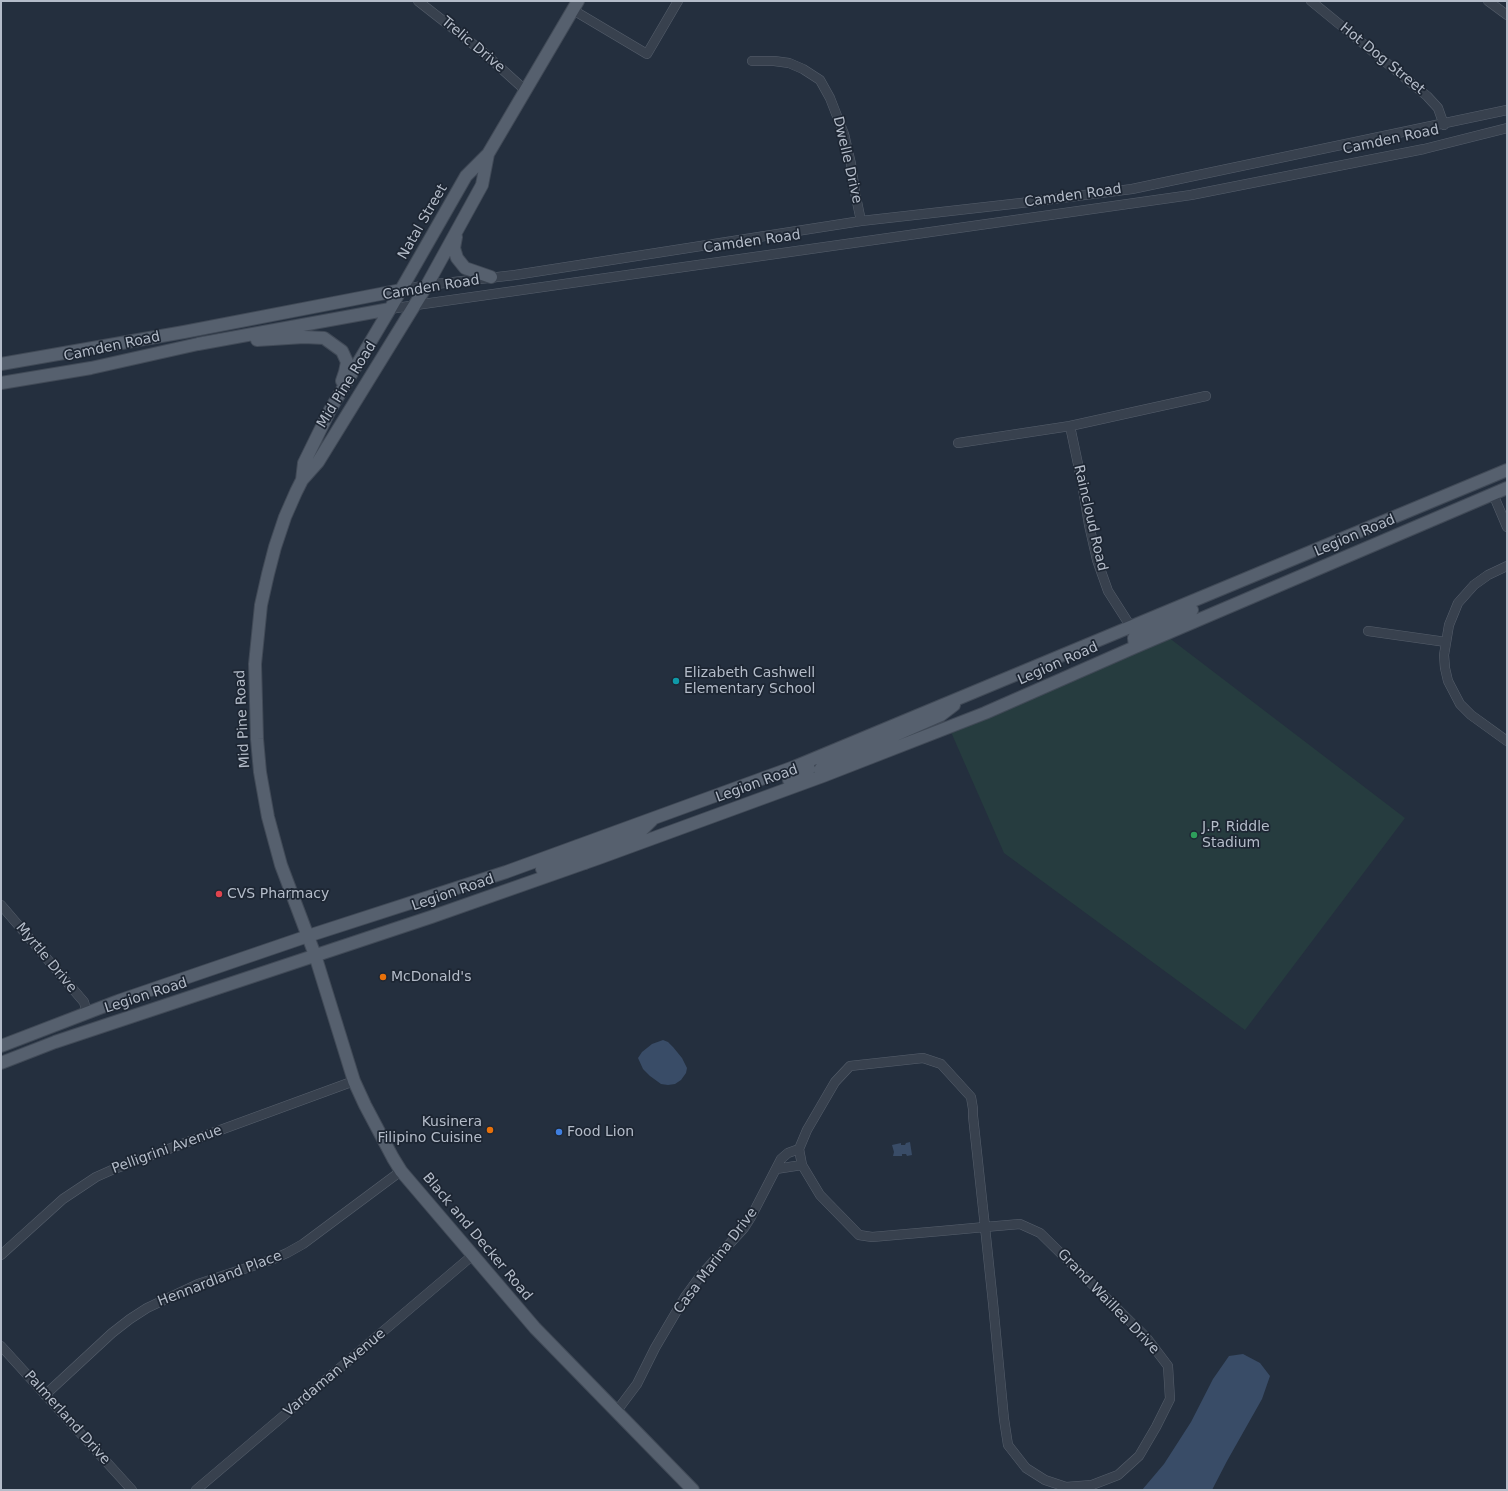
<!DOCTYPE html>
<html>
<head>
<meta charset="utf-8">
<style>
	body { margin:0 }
	#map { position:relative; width:1508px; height:1491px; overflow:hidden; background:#242f3e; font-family:"DejaVu Sans",sans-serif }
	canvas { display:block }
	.frame { position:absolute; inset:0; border:2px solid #b4bcc9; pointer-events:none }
</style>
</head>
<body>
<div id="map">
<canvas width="1508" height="1491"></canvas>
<div class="frame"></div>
</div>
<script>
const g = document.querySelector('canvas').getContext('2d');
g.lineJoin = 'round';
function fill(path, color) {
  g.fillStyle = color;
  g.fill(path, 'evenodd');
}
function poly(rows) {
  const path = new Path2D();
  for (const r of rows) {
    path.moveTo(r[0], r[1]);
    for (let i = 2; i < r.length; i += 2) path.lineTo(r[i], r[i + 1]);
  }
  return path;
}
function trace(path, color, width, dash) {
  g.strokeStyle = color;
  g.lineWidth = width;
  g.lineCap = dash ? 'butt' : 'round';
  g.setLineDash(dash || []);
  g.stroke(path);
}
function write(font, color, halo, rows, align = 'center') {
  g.font = font + ' "DejaVu Sans",sans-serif';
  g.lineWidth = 3.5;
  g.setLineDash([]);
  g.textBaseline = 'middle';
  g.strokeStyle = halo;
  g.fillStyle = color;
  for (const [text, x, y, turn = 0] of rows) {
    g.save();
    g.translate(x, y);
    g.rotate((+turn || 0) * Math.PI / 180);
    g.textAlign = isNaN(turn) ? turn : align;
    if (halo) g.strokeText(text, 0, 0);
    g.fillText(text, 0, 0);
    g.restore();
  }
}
const green = poly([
	[1168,637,1405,818,1245,1030,1004,853,951,732]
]);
const water = poly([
	[663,1040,668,1042,673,1047,682,1058,687,1068,686,1073,681,1080,675,1084,668,1085,661,1084,650,1076,643,1069,638,1058,642,1052,652,1044],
	[910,1142,912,1155,907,1156,906,1154,902,1154,902,1156,893,1156,894,1152,892,1145,901,1143,901,1145,905,1145,906,1143],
	[1243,1354,1260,1363,1270,1376,1262,1399,1227,1461,1212,1490,1142,1490,1164,1464,1191,1422,1213,1379,1229,1356]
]);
const minor = poly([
	[418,1,483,52,525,90],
	[1311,1,1427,96,1438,108,1444,125],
	[1488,1,1507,15],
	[573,10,647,54,678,1],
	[752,61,774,61,789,63,803,69,820,80,830,98,844,134,851,164,855,192,861,221],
	[401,290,427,285,515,275,861,221,1021,203,1132,189,1507,110],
	[390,309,416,305,1191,195,1424,149,1507,128],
	[1070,426,1082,483,1089,525,1097,560,1108,591,1131,627],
	[958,443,1070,426,1206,396],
	[1493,494,1507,527],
	[1507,566,1488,575,1474,585,1458,603,1449,625,1444,655,1445,668,1448,681,1460,704,1471,715,1507,741],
	[1368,631,1446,642],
	[1,905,84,1002,87,1013],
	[799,1149,807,1130,835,1082,850,1066,923,1058,941,1064,971,1097,973,1109,973,1116,985,1227,993,1303,1004,1419,1008,1445,1026,1468,1045,1480,1066,1487,1092,1485,1118,1475,1139,1456,1156,1427,1170,1399,1168,1366,1146,1337,1040,1233,1020,1224,985,1227,941,1231,872,1237,859,1235,820,1195,802,1165,799,1149],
	[776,1169,802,1165],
	[1,1255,63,1199,96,1177,114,1169,354,1081],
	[1,1346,132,1490],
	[45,1395,112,1333,130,1319,147,1308,198,1284,271,1260,287,1253,303,1244,401,1171],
	[616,1412,637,1384,655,1348,685,1297,701,1275,744,1228,751,1217,781,1159,788,1153,799,1149],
	[196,1490,473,1255]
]);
const major = poly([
	[578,1,488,154,482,185,427,285,318,462,302,480,296,492,285,517,275,547,268,574,261,605,255,664,257,739,260,772,268,817,281,865,315,955,354,1081,365,1105,393,1158,401,1171,535,1328,693,1490],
	[456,237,454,248,457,258,465,268,491,277],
	[257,340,304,337,324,338,342,351,347,362,345,372,342,381],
	[1,364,184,332,401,290],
	[1,383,91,368,198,344,390,309],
	[302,480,304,463,330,410,390,309,466,176,488,154],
	[1135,647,1134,638,1136,635,1192,610],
	[823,776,820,770,822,767,941,715,954,705],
	[789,780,807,771,809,769,806,762],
	[585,863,589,853,640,832,652,820],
	[542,869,576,856,578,853,577,846],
	[1,1046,118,1001,308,936,506,872,794,767,1507,470],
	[1,1063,55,1042,431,917,599,858,823,776,985,713,1135,647,1507,488]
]);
const markers = [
	[676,681,4,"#0f9aa8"],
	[1194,835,4,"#2e9e5b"],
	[219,894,4,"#e0444e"],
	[383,977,4,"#e8710a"],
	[490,1130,4,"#e8710a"],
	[559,1132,4,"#3f7fe0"]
];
const streetNames = [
	["Trelic Drive",473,45,40],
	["Hot Dog Street",1382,59,39],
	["Camden Road",1391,140,-12],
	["Dwelle Drive",847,160,77],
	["Camden Road",1073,196,-8],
	["Natal Street",423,222,-60],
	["Camden Road",752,242,-8],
	["Camden Road",431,288,-9],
	["Camden Road",112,347,-12],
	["Mid Pine Road",347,385,-58],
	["Raincloud Road",1090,518,77],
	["Legion Road",1355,536,-23],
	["Legion Road",1058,664,-24],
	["Mid Pine Road",243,719,-93],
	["Legion Road",757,784,-20],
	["Legion Road",453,893,-19],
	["Myrtle Drive",46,958,50],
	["Legion Road",146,996,-18],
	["Pelligrini Avenue",167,1150,-20],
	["Black and Decker Road",477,1237,50],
	["Casa Marina Drive",716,1261,-53],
	["Hennardland Place",220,1279,-21],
	["Grand Waillea Drive",1108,1302,46],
	["Vardaman Avenue",335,1373,-40],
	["Palmerland Drive",67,1418,48]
];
const poiNames = [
	["Elizabeth Cashwell",684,673],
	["Elementary School",684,689],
	["J.P. Riddle",1202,827],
	["Stadium",1202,843],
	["CVS Pharmacy",227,894],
	["McDonald's",391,977],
	["Kusinera",482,1122,"right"],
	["Filipino Cuisine",482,1138,"right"],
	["Food Lion",567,1132]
];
fill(green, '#263c3f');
fill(water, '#394c67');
trace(minor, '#565f6c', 10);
trace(major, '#414a57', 14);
trace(minor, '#38414e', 9);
trace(major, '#56606e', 12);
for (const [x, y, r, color] of markers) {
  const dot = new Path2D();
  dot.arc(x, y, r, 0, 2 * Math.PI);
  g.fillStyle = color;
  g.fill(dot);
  trace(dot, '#1d2633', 1.5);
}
write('14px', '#b4bcc9', '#1d2633', streetNames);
write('14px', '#b4bcc9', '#1d2633', poiNames, 'left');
</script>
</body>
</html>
